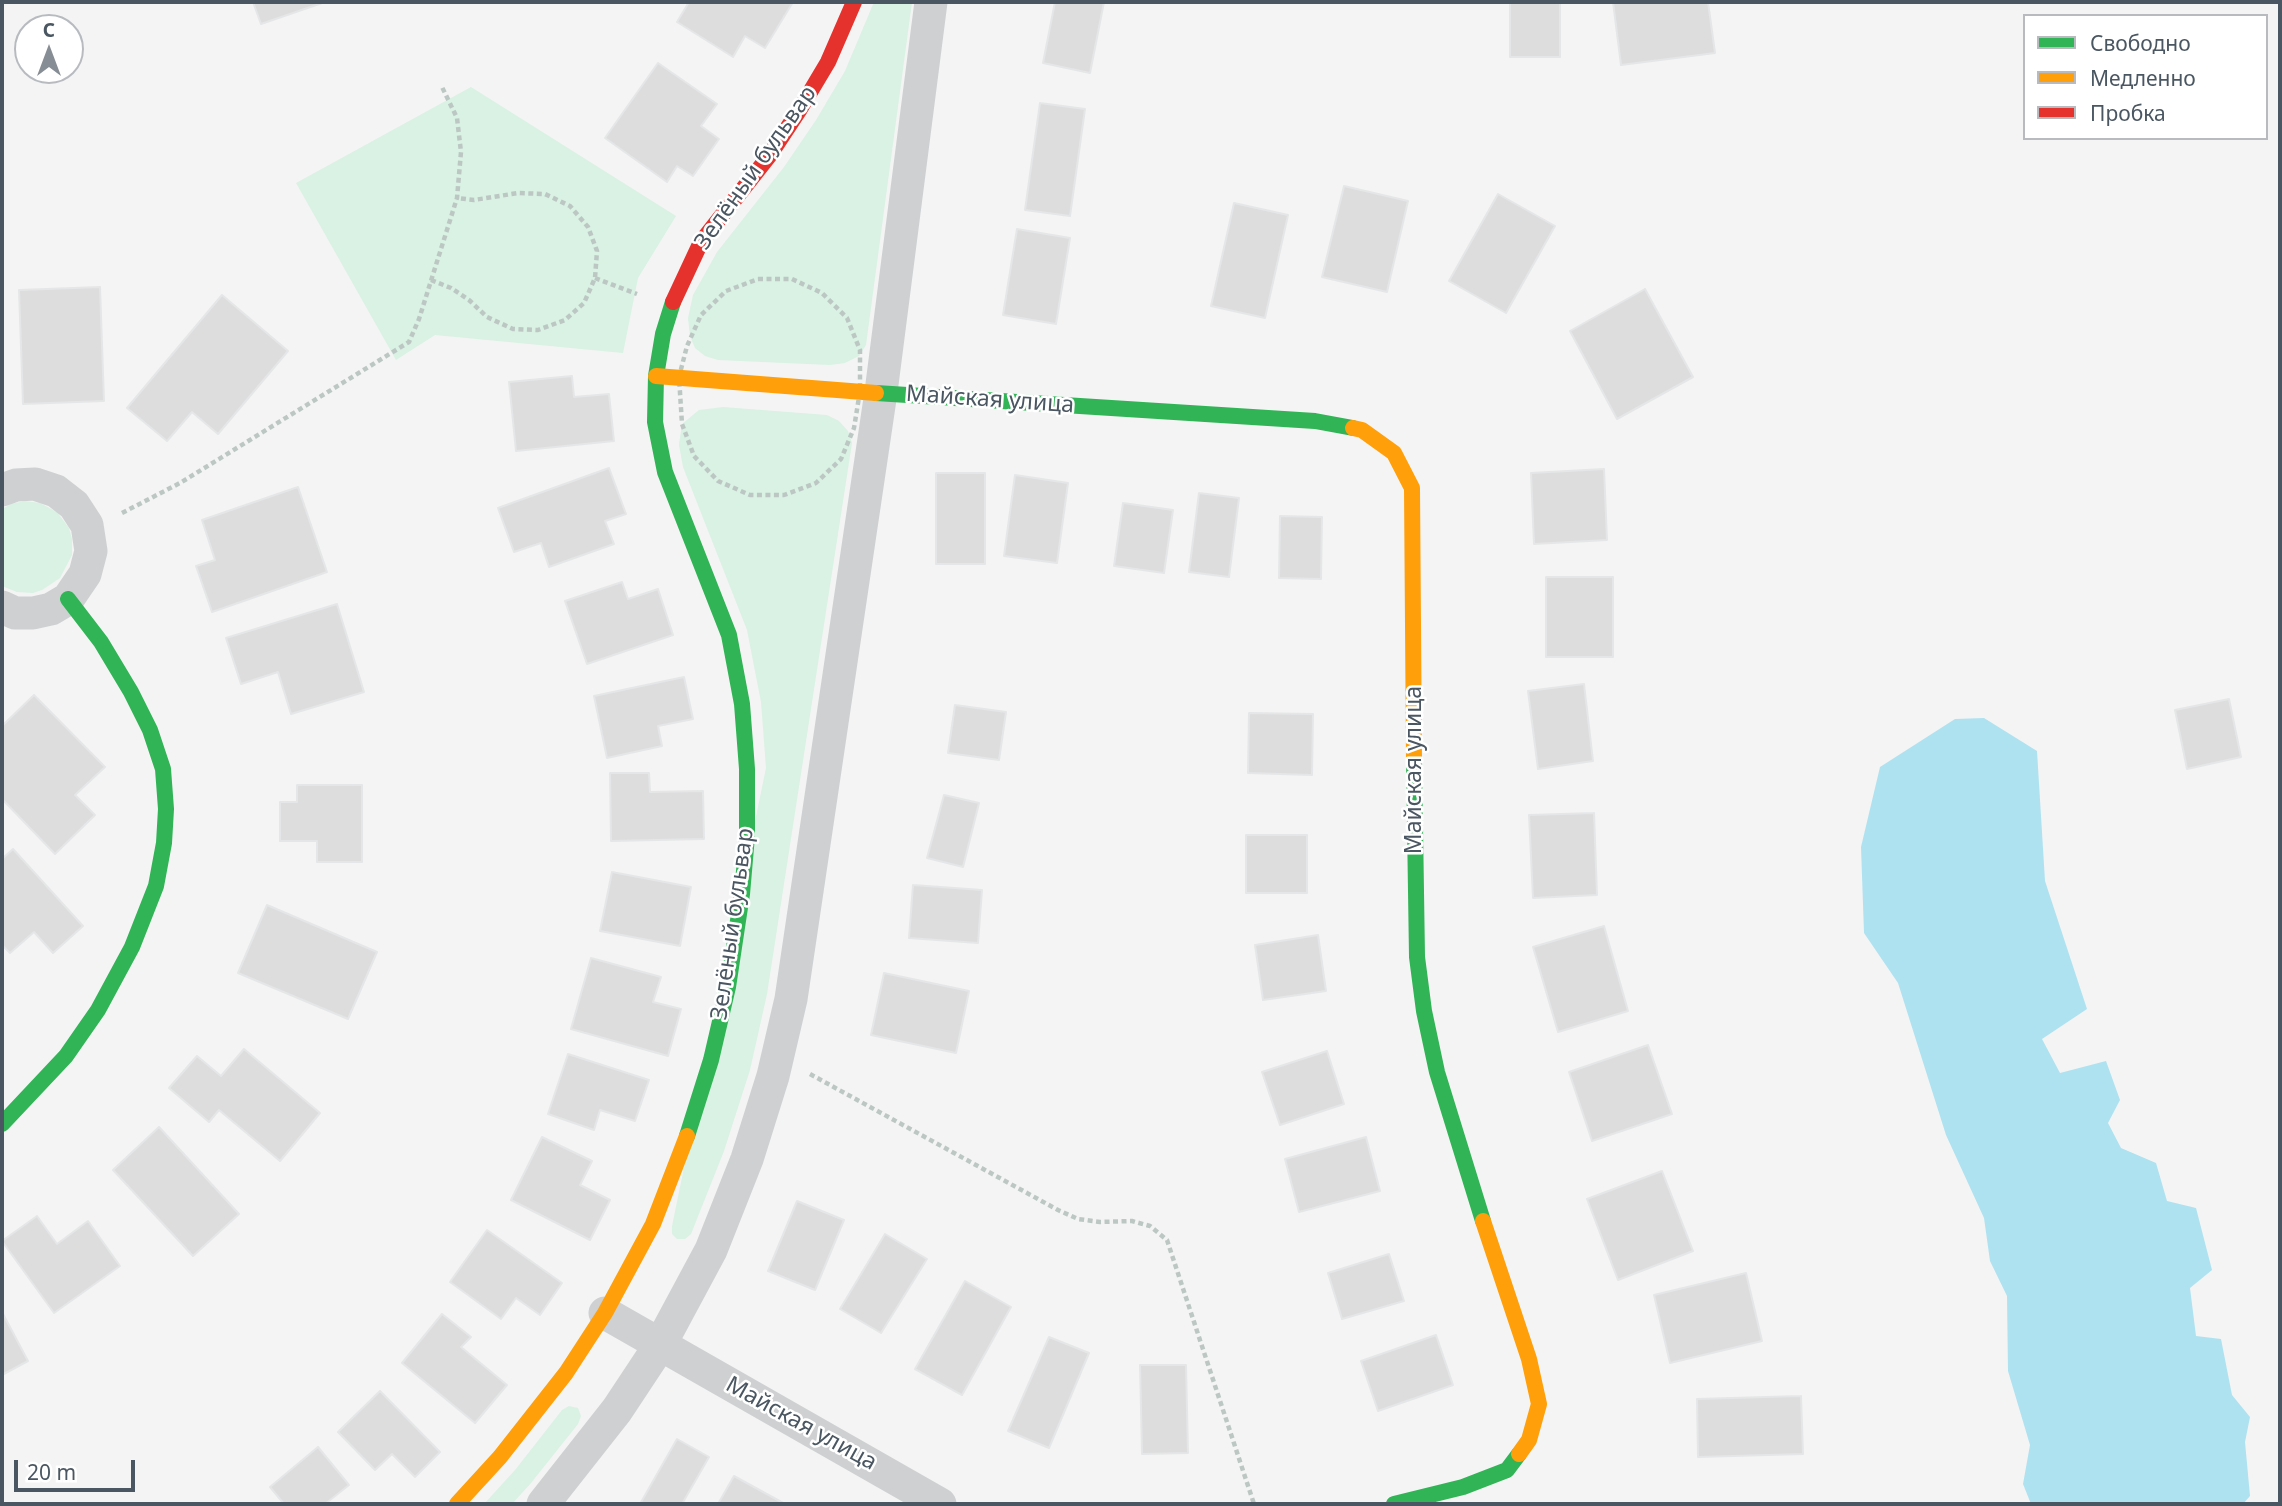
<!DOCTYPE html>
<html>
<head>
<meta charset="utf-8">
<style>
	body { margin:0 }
	#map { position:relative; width:2282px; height:1506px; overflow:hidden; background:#f4f4f4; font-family:"Noto Sans",sans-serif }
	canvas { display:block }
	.frame { position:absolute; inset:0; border:4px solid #4a5661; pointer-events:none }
	.legend { position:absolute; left:2023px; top:14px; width:245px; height:126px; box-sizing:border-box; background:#fff; border:2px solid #b7bbc0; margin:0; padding:9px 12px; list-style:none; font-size:21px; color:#4a5661 }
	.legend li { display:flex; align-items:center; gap:14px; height:35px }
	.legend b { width:35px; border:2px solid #b7bbc0 }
	.north { position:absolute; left:14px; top:14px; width:70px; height:70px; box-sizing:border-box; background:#fff; border:2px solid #b7bbc0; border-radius:50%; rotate:0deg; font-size:19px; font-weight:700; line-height:28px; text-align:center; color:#4a5661 }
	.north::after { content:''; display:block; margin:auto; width:24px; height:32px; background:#868d94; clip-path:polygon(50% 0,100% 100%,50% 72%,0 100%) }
	.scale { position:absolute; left:14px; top:1460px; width:121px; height:32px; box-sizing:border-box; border:4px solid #4a5661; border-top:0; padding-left:9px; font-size:21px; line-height:24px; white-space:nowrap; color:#4a5661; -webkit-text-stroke:5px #fff; paint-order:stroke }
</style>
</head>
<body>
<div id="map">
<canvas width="2282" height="1506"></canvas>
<div class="frame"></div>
<ul class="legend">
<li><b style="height:9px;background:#30b455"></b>Свободно</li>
<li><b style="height:9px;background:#ff9f0a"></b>Медленно</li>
<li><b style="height:9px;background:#e5322d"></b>Пробка</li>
</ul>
<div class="north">С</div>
<div class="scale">20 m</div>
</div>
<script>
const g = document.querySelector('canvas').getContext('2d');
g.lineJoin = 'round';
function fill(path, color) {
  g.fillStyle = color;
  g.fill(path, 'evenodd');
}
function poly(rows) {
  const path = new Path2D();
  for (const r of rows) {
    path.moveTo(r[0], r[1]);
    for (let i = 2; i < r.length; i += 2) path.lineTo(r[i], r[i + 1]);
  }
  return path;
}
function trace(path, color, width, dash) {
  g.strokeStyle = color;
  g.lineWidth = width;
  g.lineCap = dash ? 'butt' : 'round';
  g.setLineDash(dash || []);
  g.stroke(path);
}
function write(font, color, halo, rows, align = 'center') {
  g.font = font + ' "Noto Sans",sans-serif';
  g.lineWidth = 5;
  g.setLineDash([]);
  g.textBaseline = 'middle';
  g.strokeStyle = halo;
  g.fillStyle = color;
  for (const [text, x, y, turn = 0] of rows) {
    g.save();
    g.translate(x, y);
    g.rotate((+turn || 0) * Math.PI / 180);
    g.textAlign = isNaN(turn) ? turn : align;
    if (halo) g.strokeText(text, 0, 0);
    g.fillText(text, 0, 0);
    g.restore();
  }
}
const green = poly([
	[874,2,912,2,866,345,859,356,845,363,830,365,718,360,705,356,695,348,690,336,688,318,693,295,717,252,784,167,816,120,845,71],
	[471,87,676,216,638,278,623,353,435,335,396,360,296,183],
	[723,407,827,415,839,421,848,431,852,443,767,994,750,1070,724,1151,691,1234,685,1239,677,1239,672,1234,672,1226,766,768,761,702,747,630,683,467,679,445,682,424,699,410],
	[25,501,40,503,57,512,69,528,72,539,72,555,60,578,42,590,33,593,17,592,2,586,2,509,11,504],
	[569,1406,578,1408,581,1416,578,1424,531,1483,512,1504,484,1504,515,1470,562,1410]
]);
const water = poly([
	[1984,718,2037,751,2045,881,2087,1009,2042,1039,2060,1073,2106,1061,2120,1100,2108,1123,2121,1148,2156,1163,2167,1201,2196,1208,2212,1270,2190,1288,2196,1336,2221,1339,2232,1395,2250,1417,2245,1442,2250,1496,2243,1504,2031,1504,2023,1484,2030,1445,2008,1371,2007,1296,1990,1261,1984,1218,1946,1135,1898,983,1864,933,1861,847,1880,767,1955,719]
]);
const building = poly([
	[253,2,325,2,261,24,253,2],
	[689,2,793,2,765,48,745,36,733,57,677,22,689,2],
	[1055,2,1104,2,1090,73,1043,63,1055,2],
	[1510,2,1560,2,1560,57,1510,57,1510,2],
	[1613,2,1708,2,1715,53,1621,65,1613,2],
	[658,63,717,104,701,126,719,139,693,176,677,166,667,182,605,138,658,63],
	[1040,103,1085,109,1070,216,1025,210,1040,103],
	[1344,186,1408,201,1387,292,1322,277,1344,186],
	[1498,194,1555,226,1506,313,1449,281,1498,194],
	[1234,203,1288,215,1265,318,1211,306,1234,203],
	[1017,229,1070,238,1056,324,1003,315,1017,229],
	[100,287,104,401,23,404,19,290,100,287],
	[1645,289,1693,377,1617,419,1570,331,1645,289],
	[222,295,288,351,218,434,192,412,167,441,127,408,222,295],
	[572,376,574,397,609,394,614,441,516,451,509,382,572,376],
	[609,468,626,514,605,521,614,544,549,567,541,543,514,552,498,508,609,468],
	[1604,469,1607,540,1534,544,1531,473,1604,469],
	[936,473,985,473,985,564,936,564,936,473],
	[1015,475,1068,483,1057,563,1004,556,1015,475],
	[298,487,327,572,212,612,196,566,215,560,202,520,298,487],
	[1199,493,1239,498,1229,577,1189,572,1199,493],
	[1123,503,1173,510,1164,573,1114,566,1123,503],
	[1280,516,1322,517,1321,579,1279,578,1280,516],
	[1546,577,1613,577,1613,657,1546,657,1546,577],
	[622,582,628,599,658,589,673,635,587,664,565,601,622,582],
	[337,604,364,692,291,714,278,672,241,684,226,638,337,604],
	[684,677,693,719,658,726,662,746,607,758,594,696,684,677],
	[1584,684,1593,761,1538,769,1528,691,1584,684],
	[34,695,105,767,75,795,95,815,55,854,2,799,2,726,34,695],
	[2229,699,2241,757,2187,769,2175,710,2229,699],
	[955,705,1006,712,999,760,948,753,955,705],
	[1249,713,1313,714,1312,775,1248,773,1249,713],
	[610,773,649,773,650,792,703,791,704,839,611,841,610,773],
	[297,785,362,785,362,862,317,862,317,841,280,841,280,802,297,802,297,785],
	[944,795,979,803,963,867,927,858,944,795],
	[1594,813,1597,895,1533,898,1529,815,1594,813],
	[1246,835,1307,835,1307,893,1246,893,1246,835],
	[13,849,83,926,53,953,34,932,10,953,2,945,2,859,13,849],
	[612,872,691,887,680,946,600,931,612,872],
	[913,885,982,890,978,943,909,938,913,885],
	[267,905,377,952,348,1019,238,973,267,905],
	[1604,926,1628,1011,1558,1032,1533,947,1604,926],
	[1318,935,1326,991,1263,1000,1255,945,1318,935],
	[591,958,661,977,653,1002,681,1009,668,1056,571,1029,591,958],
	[884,973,969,991,956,1053,871,1035,884,973],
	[1648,1045,1672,1114,1592,1141,1569,1072,1648,1045],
	[244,1049,320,1113,280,1161,219,1110,209,1122,169,1088,197,1056,221,1076,244,1049],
	[1327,1051,1344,1104,1280,1125,1262,1072,1327,1051],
	[568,1054,649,1080,635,1121,600,1110,594,1130,548,1114,568,1054],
	[159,1127,239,1214,193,1256,113,1170,159,1127],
	[542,1137,592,1161,580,1185,610,1200,590,1240,511,1200,542,1137],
	[1366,1137,1380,1191,1299,1212,1285,1159,1366,1137],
	[1662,1171,1693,1251,1618,1280,1587,1199,1662,1171],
	[797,1201,844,1220,815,1290,768,1271,797,1201],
	[37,1216,57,1244,88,1221,120,1266,54,1313,2,1241,37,1216],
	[487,1230,562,1283,540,1315,516,1298,501,1319,450,1282,487,1230],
	[885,1234,927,1259,881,1333,840,1309,885,1234],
	[1389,1254,1404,1301,1342,1319,1328,1273,1389,1254],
	[1746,1273,1762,1341,1670,1363,1654,1295,1746,1273],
	[965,1281,1011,1307,962,1395,915,1369,965,1281],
	[2,1312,28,1361,2,1375,2,1312],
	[442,1314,471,1337,461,1347,507,1385,475,1423,402,1363,442,1314],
	[1436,1335,1453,1385,1378,1411,1361,1361,1436,1335],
	[1049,1337,1089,1353,1049,1448,1008,1431,1049,1337],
	[1140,1365,1186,1365,1188,1453,1142,1454,1140,1365],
	[380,1391,440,1452,415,1477,392,1454,375,1470,338,1432,380,1391],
	[1801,1396,1803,1454,1698,1457,1697,1399,1801,1396],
	[677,1439,709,1457,682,1504,640,1504,677,1439],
	[318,1447,349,1485,325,1504,284,1504,270,1487,318,1447],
	[734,1476,785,1504,718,1504,734,1476]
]);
const path = poly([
	[595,278,637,294],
	[758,279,792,279,822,293,847,318,860,350,860,391,854,428,841,459,816,483,784,495,750,495,718,481,694,456,682,424,679,377,687,346,701,315,726,291,758,279],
	[431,280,451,288,469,300,487,317,513,329,538,330,565,320,584,303,595,278,597,251,588,227,570,206,545,194,518,193,474,200,457,198],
	[122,513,180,483,409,342,419,319,457,198,461,152,457,118,442,87],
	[810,1074,1058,1210,1078,1219,1100,1222,1132,1221,1150,1226,1167,1240,1254,1504]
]);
const street = poly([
	[2,490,16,485,35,484,56,491,74,505,87,525,91,551,85,574,68,599,51,609,33,613,15,613,2,607],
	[605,1313,940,1504],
	[543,1504,617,1410,660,1345,711,1250,747,1159,773,1076,791,999,881,392,931,2]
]);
const fast = poly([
	[673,302,663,334,656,376,655,422,665,472,729,635,742,704,747,769,747,836,742,894,728,987,711,1060,687,1136],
	[876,393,1315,421,1353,428],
	[1414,760,1417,957,1424,1011,1437,1072,1483,1221],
	[2,1124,66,1056,98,1010,132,947,156,886,164,843,166,809,163,769,150,730,131,692,101,642,68,599],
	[1394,1504,1463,1487,1507,1470,1519,1454]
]);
const slow = poly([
	[656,376,876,393],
	[1353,428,1362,430,1394,453,1412,488,1414,760],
	[1483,1221,1529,1359,1539,1404,1529,1440,1519,1454],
	[457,1504,500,1457,566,1373,605,1313,653,1224,687,1136]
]);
const jam = poly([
	[673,302,701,242,769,156,800,109,828,62,854,2]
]);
const streetNames = [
	["Зелёный бульвар",756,168,-55],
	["Майская улица",990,400,4],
	["Майская улица",1414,770,-90],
	["Зелёный бульвар",733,924,-82],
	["Майская улица",801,1424,29]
];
fill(green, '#d9f2e3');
fill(water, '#aee2f0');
fill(building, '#ddddde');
trace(building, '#e5e6e7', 2);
trace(path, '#bcc7c4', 4.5, [5, 3.5]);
trace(street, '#ced0d2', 33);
trace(fast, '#30b455', 16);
trace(slow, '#ff9f0a', 16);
trace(jam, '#e5322d', 16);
write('23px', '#4a5661', '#fff', streetNames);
</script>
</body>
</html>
